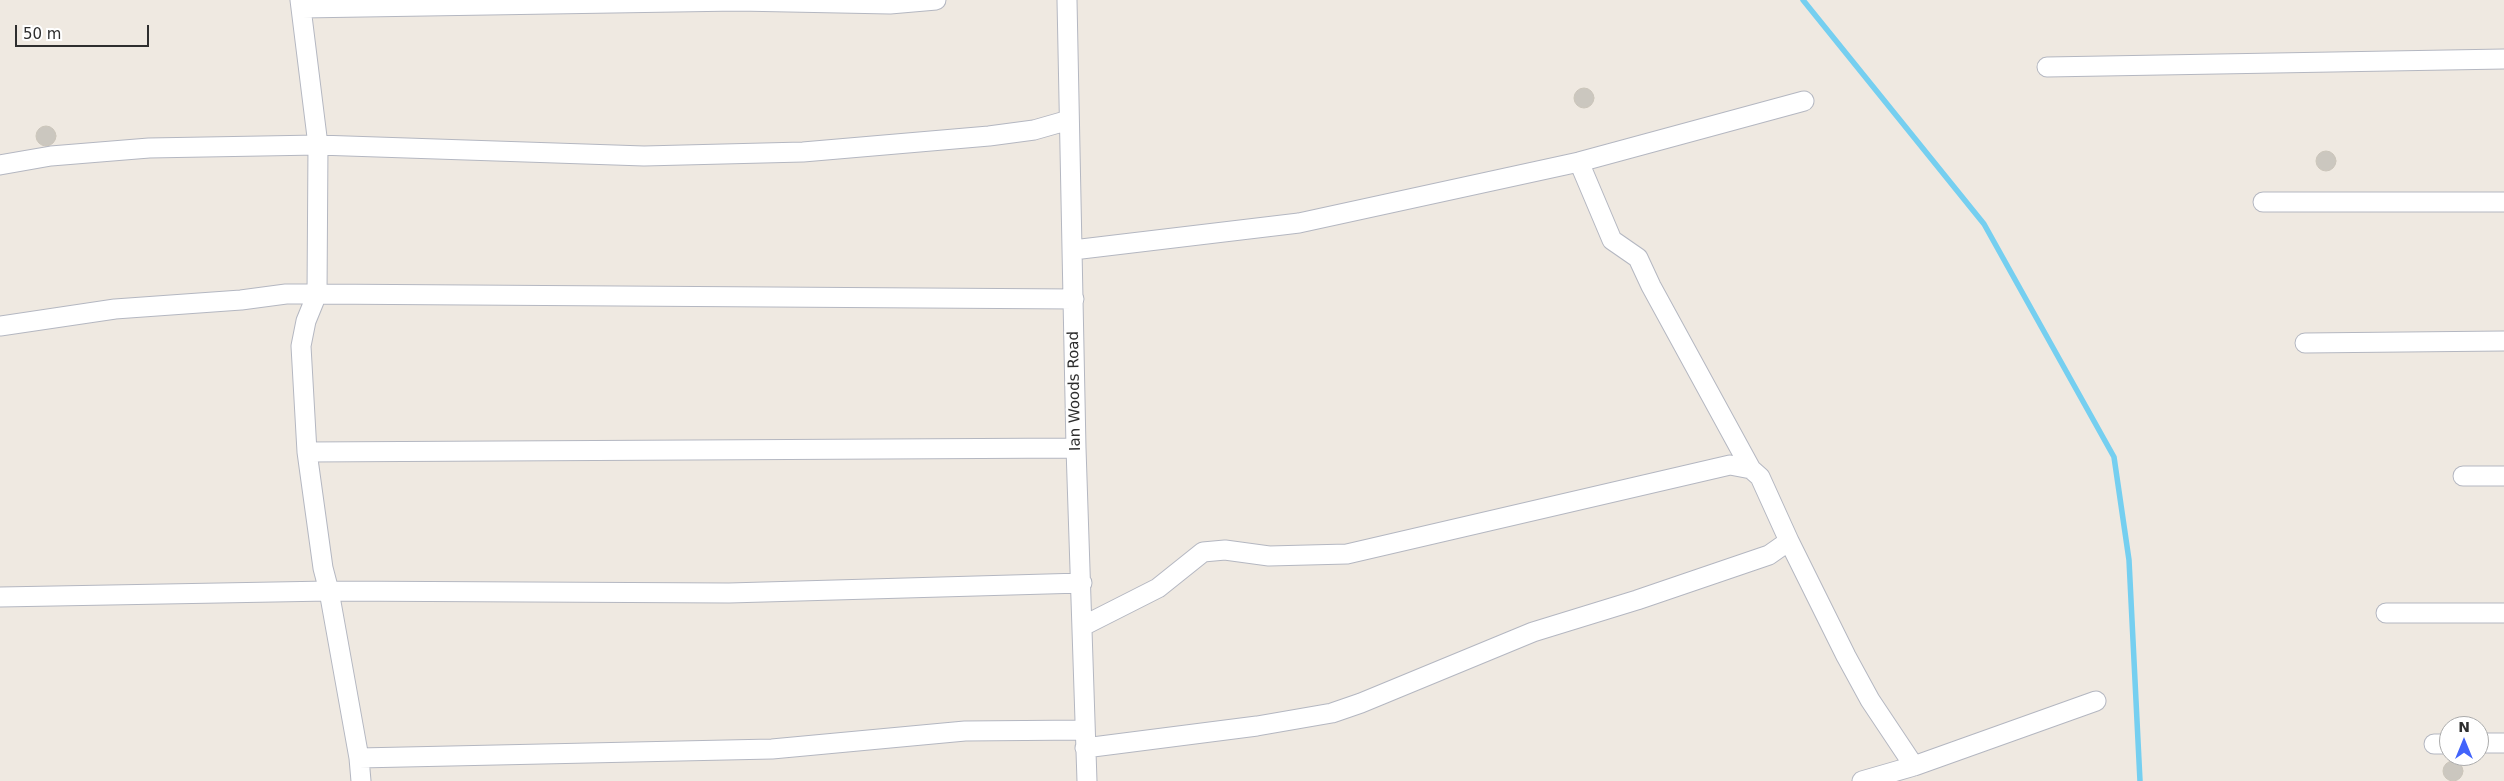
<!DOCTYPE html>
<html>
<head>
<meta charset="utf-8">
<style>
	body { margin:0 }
	#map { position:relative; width:2504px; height:781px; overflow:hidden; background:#efe9e1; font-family:"DejaVu Sans",sans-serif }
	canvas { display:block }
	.north { position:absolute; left:2439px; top:716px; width:50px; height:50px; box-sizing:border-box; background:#fff; border:1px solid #ababab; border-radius:50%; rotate:0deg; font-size:14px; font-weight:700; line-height:20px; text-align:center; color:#2e2e2e }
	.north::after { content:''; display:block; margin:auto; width:18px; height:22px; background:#4264fb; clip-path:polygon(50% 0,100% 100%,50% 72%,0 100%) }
	.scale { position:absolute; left:15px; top:25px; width:134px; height:22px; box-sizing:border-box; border:2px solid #2e2e2e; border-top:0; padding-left:6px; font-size:15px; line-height:18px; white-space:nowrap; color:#2e2e2e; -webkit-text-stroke:4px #fff; paint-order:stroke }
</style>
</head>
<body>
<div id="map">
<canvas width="2504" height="781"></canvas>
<div class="north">N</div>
<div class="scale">50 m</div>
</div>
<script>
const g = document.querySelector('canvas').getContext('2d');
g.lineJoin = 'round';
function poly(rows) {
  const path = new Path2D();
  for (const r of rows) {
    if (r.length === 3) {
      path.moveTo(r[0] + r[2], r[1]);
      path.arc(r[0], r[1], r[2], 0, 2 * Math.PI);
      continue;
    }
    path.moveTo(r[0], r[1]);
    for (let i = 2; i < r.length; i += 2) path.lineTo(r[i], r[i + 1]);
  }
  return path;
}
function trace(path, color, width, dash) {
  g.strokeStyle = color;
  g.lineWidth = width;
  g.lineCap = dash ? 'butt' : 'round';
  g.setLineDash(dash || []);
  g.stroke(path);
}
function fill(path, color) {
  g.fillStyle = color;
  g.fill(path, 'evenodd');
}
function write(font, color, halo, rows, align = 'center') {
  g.font = font + ' "DejaVu Sans",sans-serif';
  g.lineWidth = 5;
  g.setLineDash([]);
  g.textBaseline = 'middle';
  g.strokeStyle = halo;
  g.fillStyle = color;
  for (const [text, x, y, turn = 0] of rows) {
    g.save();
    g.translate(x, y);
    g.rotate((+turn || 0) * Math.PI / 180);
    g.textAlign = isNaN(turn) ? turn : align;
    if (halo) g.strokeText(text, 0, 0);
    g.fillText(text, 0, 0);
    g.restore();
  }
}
const stream = poly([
	[1803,0,1984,224,2114,457,2129,560,2140,781]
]);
const building = poly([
	[1584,98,10],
	[46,136,10],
	[2326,161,10],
	[2453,771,10]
]);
const minor = poly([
	[300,0,318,145,317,294,1074,299],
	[1067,0,1076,448,1087,781],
	[302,8,738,1,890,4,936,0],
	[2047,67,2504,59],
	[1579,162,1612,240,1638,258,1651,286,1751,469],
	[0,165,51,156,149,148,318,145,644,156,803,152,989,136,1034,130,1069,120],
	[2263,202,2504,202],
	[1073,250,1299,223,1579,162,1804,101],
	[0,326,115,309,241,300,286,294,317,294,306,321,301,346,307,452,323,568,329,591,359,758,361,781],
	[2305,343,2504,341],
	[307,452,1076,448],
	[2463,476,2504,476],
	[1789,541,1846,656,1870,700,1914,766],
	[0,597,329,591,729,593,1082,583],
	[2386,613,2504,613],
	[1083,626,1158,588,1203,552,1225,550,1269,556,1347,554,1730,465,1751,469,1760,477,1789,541,1769,555,1637,600,1533,632,1361,703,1332,713,1257,726,1085,748],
	[2479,743,2504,743],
	[2434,744,2449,744],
	[359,758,772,749,965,731,1084,730],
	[1862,781,1914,766,2096,701]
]);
const streetNames = [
	["Ian Woods Road",1075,391,-91]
];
trace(stream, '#75cff0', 5.5);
fill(building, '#cbc7bf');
trace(building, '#cbc5ba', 1);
trace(minor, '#b4b7c1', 21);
trace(minor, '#fff', 19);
write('15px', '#2e2e2e', '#fff', streetNames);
</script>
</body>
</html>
